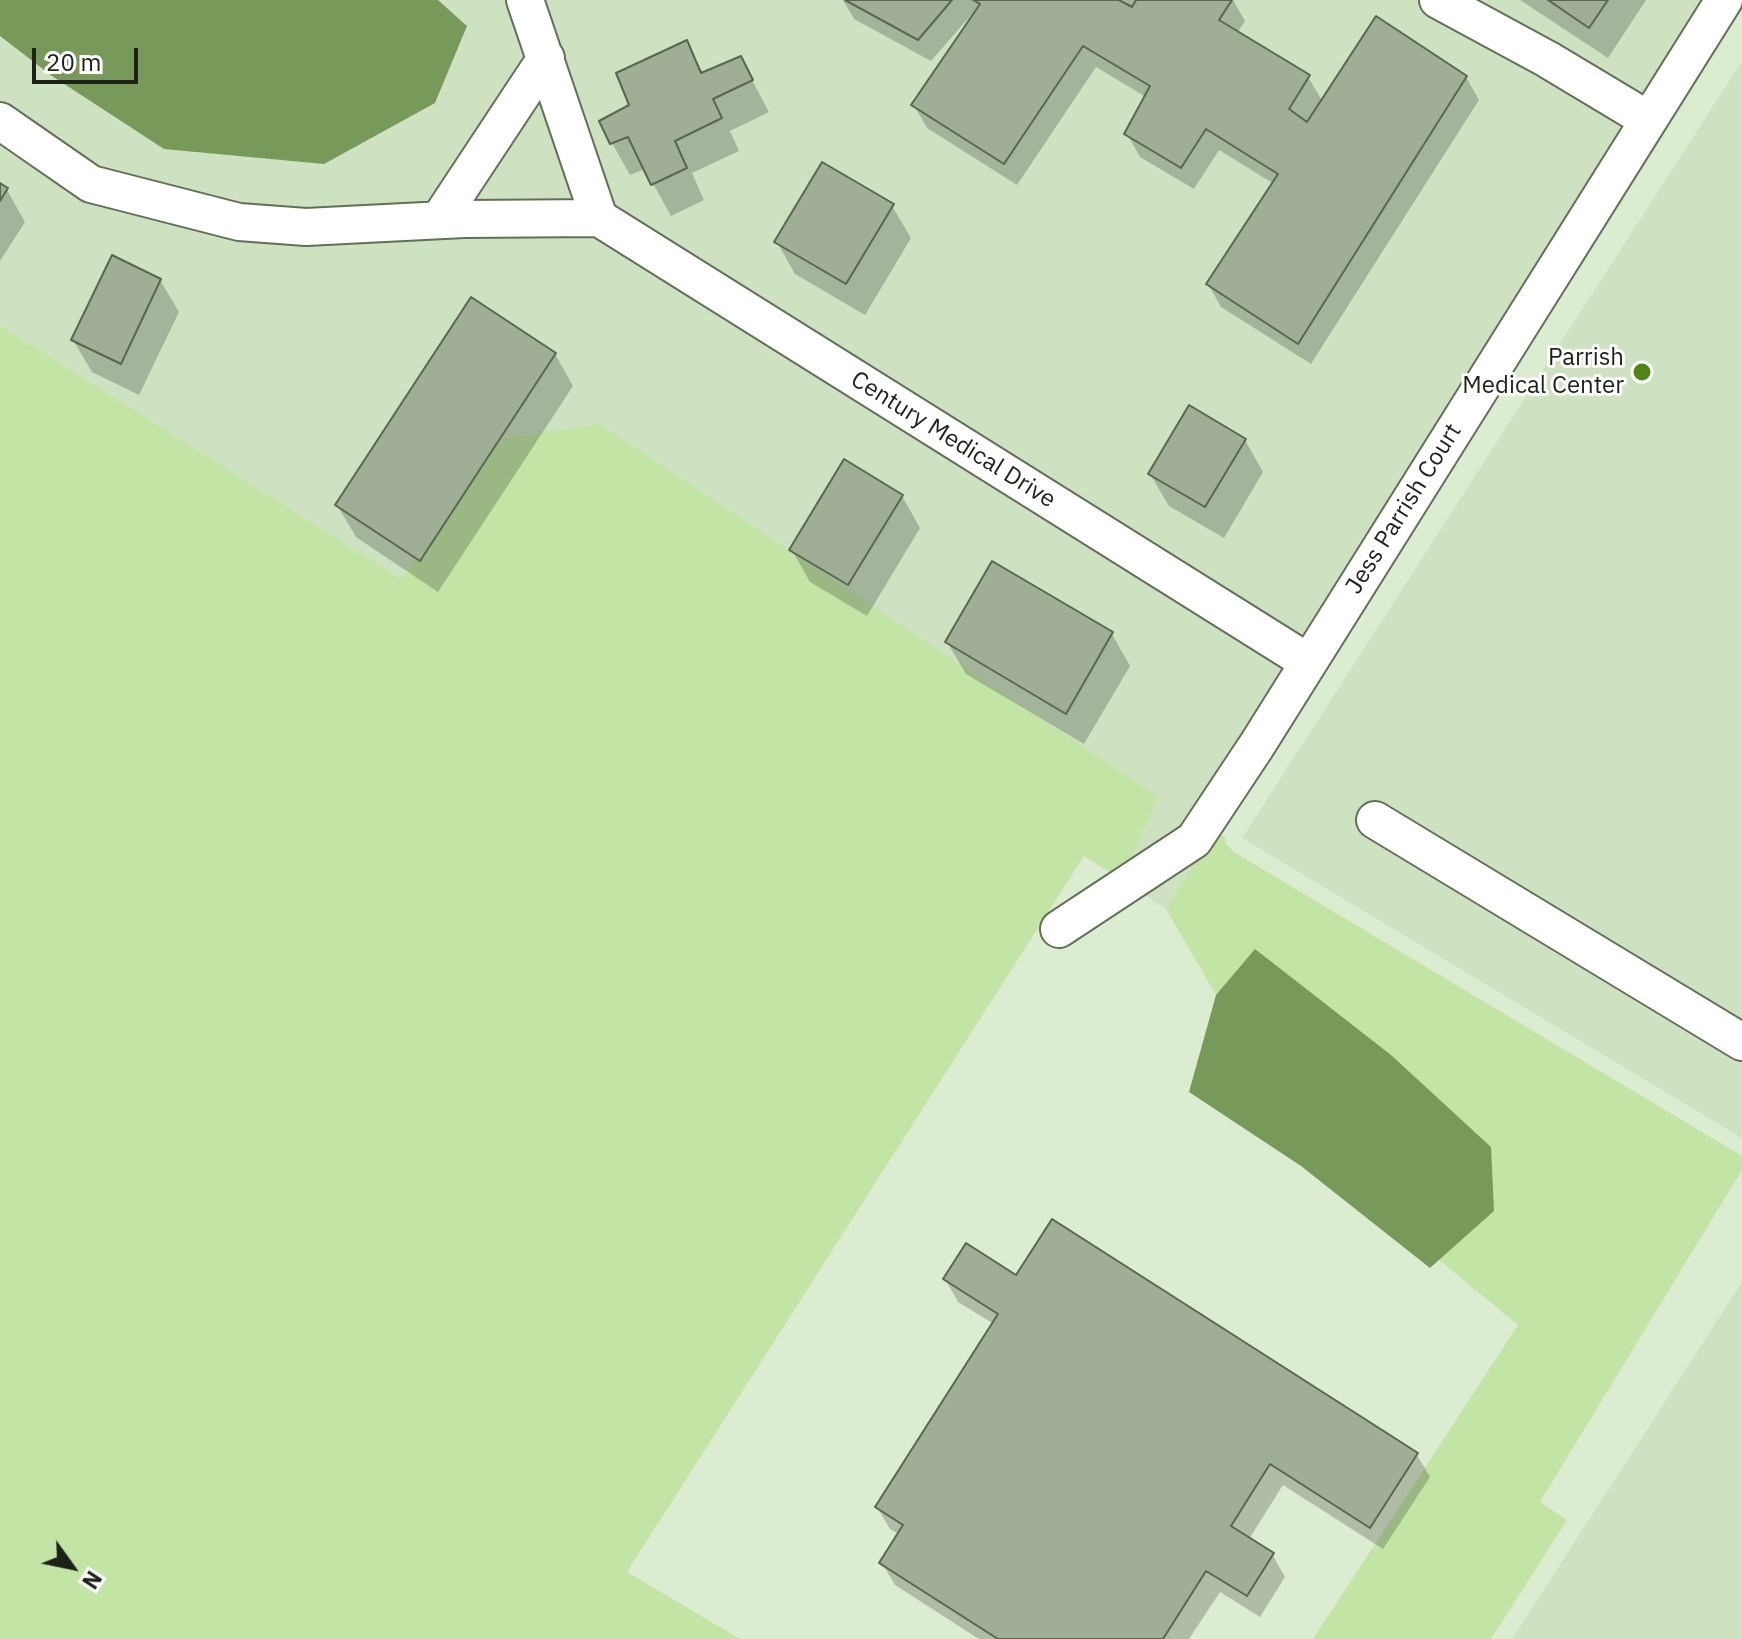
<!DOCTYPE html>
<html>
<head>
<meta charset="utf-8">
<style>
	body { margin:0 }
	#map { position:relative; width:1742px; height:1639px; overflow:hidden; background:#dcecd0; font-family:"IBM Plex Sans",sans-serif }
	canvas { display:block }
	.north { position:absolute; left:32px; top:1527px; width:80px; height:80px; -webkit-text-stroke:6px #fff; paint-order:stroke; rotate:123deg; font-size:22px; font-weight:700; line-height:32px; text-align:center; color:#1d2218 }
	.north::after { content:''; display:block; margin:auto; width:28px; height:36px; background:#1d2218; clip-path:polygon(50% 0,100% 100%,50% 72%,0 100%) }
	.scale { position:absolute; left:32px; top:48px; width:106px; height:36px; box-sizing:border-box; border:4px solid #1d2218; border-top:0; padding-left:10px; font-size:24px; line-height:28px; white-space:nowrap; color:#1d2218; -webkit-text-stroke:6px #fff; paint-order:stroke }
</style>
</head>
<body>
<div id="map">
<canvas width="1742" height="1639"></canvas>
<div class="north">N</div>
<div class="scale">20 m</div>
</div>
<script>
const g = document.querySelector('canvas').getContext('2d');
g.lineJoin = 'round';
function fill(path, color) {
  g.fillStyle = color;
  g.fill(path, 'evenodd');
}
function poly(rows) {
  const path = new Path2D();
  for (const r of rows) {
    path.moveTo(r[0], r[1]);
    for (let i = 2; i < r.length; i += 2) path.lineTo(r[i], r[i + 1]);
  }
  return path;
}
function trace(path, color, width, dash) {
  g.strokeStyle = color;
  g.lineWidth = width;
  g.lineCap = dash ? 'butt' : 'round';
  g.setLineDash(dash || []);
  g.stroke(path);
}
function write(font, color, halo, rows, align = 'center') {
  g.font = font + ' "IBM Plex Sans",sans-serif';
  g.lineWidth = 6;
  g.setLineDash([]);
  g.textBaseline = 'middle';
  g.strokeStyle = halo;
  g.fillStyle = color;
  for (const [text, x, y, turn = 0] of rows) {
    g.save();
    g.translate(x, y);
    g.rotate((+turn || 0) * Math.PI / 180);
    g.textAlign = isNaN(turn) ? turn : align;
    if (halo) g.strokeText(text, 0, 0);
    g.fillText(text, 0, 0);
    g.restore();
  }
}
const built = poly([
	[438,0,1742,0,1742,10,1595,245,1166,909,1122,880,1158,797,501,439,401,579,0,325,0,36,52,76,467,26],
	[1742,61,1742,1138,1242,838],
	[1742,1282,1742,1639,1512,1639]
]);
const green = poly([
	[0,325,401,579,501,439,600,424,1158,797,1122,880,1084,856,627,1572,740,1639,0,1639],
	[1215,831,1225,837,1226,844,1234,852,1742,1156,1742,1170,1540,1502,1567,1520,1491,1639,1313,1639,1518,1325,1439,1260,1494,1211,1256,949,1216,995,1166,909]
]);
const water = poly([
	[0,0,438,0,467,26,435,103,324,164,164,149,52,76,0,36],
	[1255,949,1391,1055,1491,1147,1494,1211,1430,1268,1301,1166,1189,1092,1216,995]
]);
const shadow = poly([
	[843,0,1233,0,1245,21,1237,33,1308,77,1323,102,1466,77,1479,100,1311,364,1221,307,1208,284,1274,184,1219,150,1194,189,1140,157,1127,134,1146,97,1096,67,1017,185,927,128,914,105,980,9,978,7,931,61,854,19],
	[1520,0,1646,0,1608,58],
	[686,43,704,74,740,58,769,112,730,131,739,151,692,173,704,200,671,216,645,169,630,175,612,143,632,106],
	[0,185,7,190,25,222,0,261],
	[892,206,911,238,865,315,795,274,777,242],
	[160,280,179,312,139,395,92,372,73,340],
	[555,354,573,386,438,592,356,537,337,505],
	[1245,440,1263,472,1224,538,1169,506,1150,474],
	[902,496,920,528,867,616,810,582,792,550],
	[993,564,1112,634,1130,666,1084,744,966,674,947,642],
	[1017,1277,1417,1455,1430,1477,1383,1549,1283,1485,1249,1539,1272,1554,1285,1577,1260,1617,1220,1592,1189,1639,979,1639,895,1585,882,1563,900,1535,890,1529,877,1507,994,1324,958,1302,945,1279]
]);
const building = poly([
	[845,0,952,0,918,40,845,0],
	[973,0,1119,0,1132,7,1136,0,1232,0,1219,20,1310,75,1289,109,1307,122,1376,16,1467,76,1298,344,1206,284,1278,174,1206,129,1181,168,1124,134,1150,86,1083,46,1004,164,911,105,980,4,973,0],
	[1548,0,1608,0,1589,28,1548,0],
	[687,40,701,73,741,56,753,80,713,99,722,118,675,141,687,168,651,185,628,137,610,144,599,121,629,105,616,73,687,40],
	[822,162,894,204,846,284,774,242,822,162],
	[0,183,8,188,0,201,0,183],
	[112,255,161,279,121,364,71,340,112,255],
	[471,297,556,353,420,561,335,505,471,297],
	[1189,405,1246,439,1205,507,1148,474,1189,405],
	[844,459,903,495,848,585,789,550,844,459],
	[992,561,1113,632,1066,714,945,642,992,561],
	[1052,1219,1418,1453,1370,1528,1270,1464,1231,1526,1274,1553,1247,1596,1206,1571,1163,1639,998,1639,879,1563,903,1525,875,1507,998,1314,943,1279,966,1243,1016,1275,1052,1219]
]);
const minor = poly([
	[525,0,599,218],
	[1438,0,1547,59,1647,119],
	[0,121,91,184,239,222,306,227,464,219,599,218,1308,662],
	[439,220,546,58],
	[1375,820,1742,1042],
	[1059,929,1194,840,1257,745,1724,0]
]);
const markers = [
	[1642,372,10,"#538416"]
];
const poiNames = [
	["Parrish",1624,358],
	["Medical Center",1624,386]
];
const streetNames = [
	["Century Medical Drive",953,440,32],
	["Jess Parrish Court",1404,509,-58]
];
fill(built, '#cee2c1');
fill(green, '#c2e5a6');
fill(water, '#779a5a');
fill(shadow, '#0003');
fill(building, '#9fae94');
trace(building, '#5a674f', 2);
trace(minor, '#627058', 40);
trace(minor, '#fff', 36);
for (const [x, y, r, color] of markers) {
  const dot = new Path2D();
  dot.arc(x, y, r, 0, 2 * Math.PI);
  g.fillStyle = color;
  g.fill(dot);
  trace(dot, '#fff', 3);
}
write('24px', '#1d2218', '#fff', poiNames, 'right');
write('24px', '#1d2218', '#fff', streetNames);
</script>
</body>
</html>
